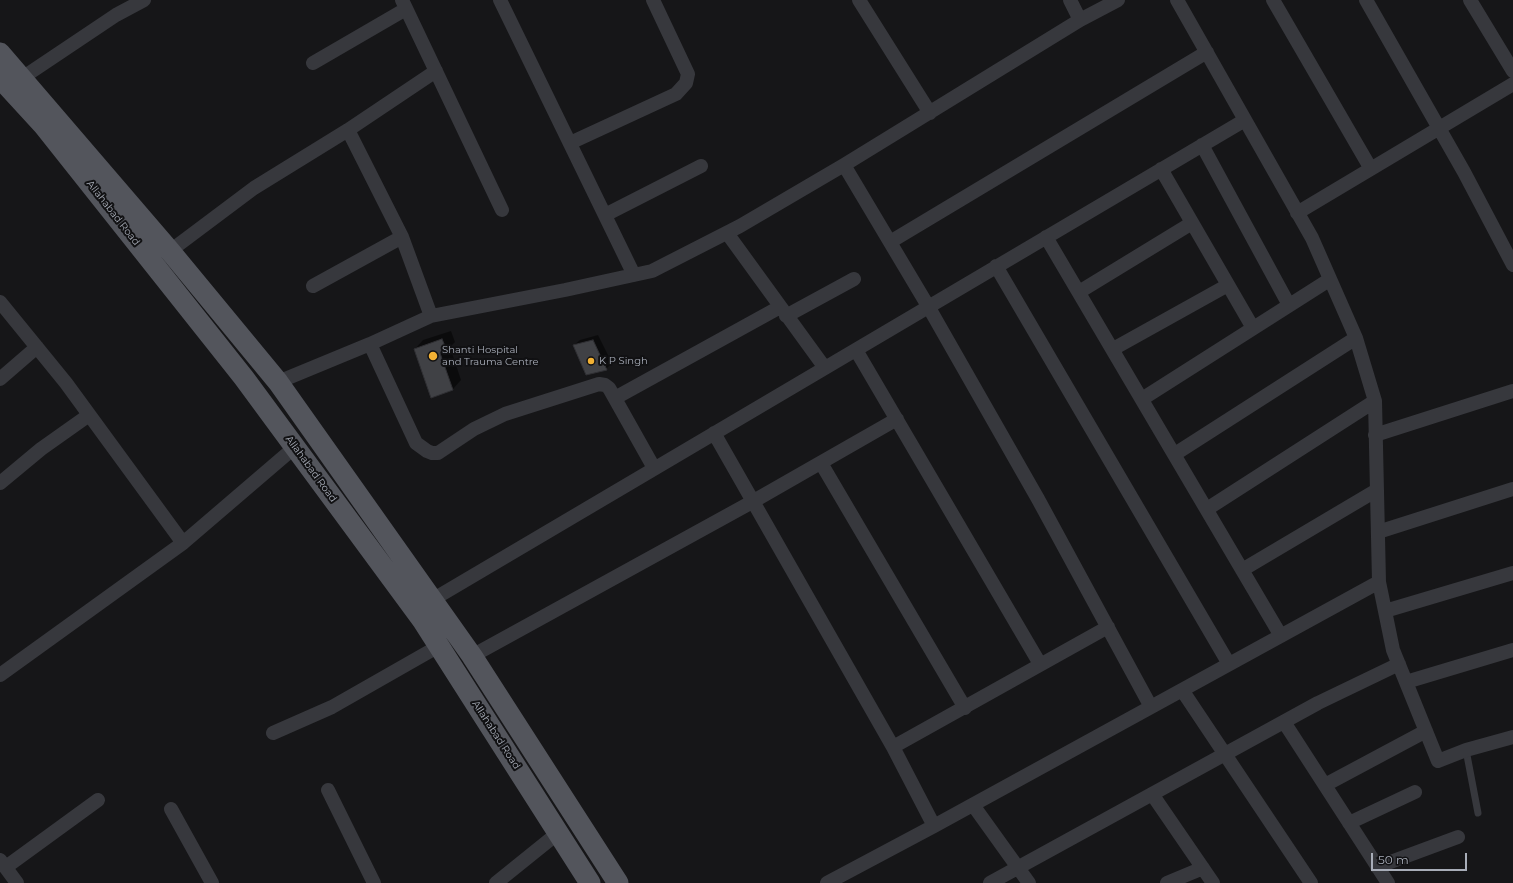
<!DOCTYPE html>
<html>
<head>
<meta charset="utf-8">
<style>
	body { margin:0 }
	#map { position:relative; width:1513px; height:883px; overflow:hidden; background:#161618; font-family:Montserrat,sans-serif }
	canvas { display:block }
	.scale { position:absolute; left:1371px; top:853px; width:96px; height:18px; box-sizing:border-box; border:2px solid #a8adb8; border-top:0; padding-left:5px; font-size:12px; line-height:14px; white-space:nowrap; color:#a8adb8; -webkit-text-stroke:3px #111113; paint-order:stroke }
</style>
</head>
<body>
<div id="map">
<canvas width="1513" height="883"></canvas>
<div class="scale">50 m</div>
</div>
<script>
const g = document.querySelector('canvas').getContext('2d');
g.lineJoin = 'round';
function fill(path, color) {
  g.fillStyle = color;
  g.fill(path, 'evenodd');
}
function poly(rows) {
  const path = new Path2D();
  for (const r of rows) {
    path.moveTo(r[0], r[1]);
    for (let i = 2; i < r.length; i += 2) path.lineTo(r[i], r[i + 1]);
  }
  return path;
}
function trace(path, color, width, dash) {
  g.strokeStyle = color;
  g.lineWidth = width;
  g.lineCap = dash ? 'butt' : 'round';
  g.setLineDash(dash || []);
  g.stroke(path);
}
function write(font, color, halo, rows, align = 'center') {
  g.font = font + ' Montserrat,sans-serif';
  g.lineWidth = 4;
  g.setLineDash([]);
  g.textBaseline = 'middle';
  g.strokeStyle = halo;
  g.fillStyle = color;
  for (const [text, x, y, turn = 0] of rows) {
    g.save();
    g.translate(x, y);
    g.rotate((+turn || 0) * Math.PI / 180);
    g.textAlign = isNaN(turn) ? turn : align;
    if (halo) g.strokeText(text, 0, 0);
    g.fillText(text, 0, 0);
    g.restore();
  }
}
const shadow = poly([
	[451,331,455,342,450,347,461,380,453,389,415,349,423,340],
	[598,335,612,363,606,369,574,345,580,340]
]);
const building = poly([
	[442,339,447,351,440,353,453,390,431,398,414,349,442,339],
	[593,340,607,370,586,375,573,345,593,340]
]);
const lane = poly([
	[1466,750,1478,813]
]);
const street = poly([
	[402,0,502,210],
	[500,0,634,275],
	[859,0,930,113],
	[1070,0,1080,20],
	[1177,0,1312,238,1356,338,1375,401,1379,582,1385,611,1393,650,1438,761,1466,750,1513,737],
	[1273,0,1371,169],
	[1366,0,1464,172,1513,265],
	[1470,0,1513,71],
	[313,63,406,9],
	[22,78,116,15,144,0],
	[348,130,402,237,431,316],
	[570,143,676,94,686,83,688,74,653,0],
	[1202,145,1289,305],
	[844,165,928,306,1038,499,1151,707],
	[1161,169,1253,328],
	[1297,213,1513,84],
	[605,215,701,166],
	[727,233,825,368],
	[1046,237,1281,636],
	[890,242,1207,52],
	[170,251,254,188,348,130,436,71],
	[996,266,1229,664],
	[313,286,402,237],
	[1079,292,1192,223],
	[0,302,66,383,183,543],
	[786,316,854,279],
	[370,344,416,443,427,451,432,453,438,453,474,429,505,414,599,384,605,385,609,388,654,468],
	[1113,349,1228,285],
	[856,350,1040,664],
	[0,379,37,347],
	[278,382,370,344,431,316,565,290,652,271,740,226,844,165,1080,20,1118,0],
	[615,398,780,307],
	[1142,399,1329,280],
	[714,433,893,747,934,826],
	[1375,435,1513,391],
	[1175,454,1356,338],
	[821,463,965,708],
	[0,483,41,449,89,415],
	[1207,509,1375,401],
	[1378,532,1513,489],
	[1242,570,1377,490],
	[432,600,1245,120],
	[1385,611,1513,573],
	[472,656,752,502,897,419],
	[0,675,183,543,295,447],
	[1406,682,1513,650],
	[1182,690,1311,883],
	[1284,722,1388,883],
	[273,733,332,707,439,646],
	[893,747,1108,627],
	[1325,785,1426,731],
	[328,790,374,883],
	[1152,794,1213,883],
	[973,805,1029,883],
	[171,809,212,883],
	[1349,823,1415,792],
	[0,860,17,883],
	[6,867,98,800],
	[1377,867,1458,837],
	[496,883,558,833],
	[827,883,934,826,1379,582],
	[990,883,1318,703,1399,664],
	[1167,883,1203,868]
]);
const primary = poly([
	[0,53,170,251,278,382,472,656,618,883],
	[0,78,44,126,244,378,423,621,590,883]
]);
const markers = [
	[433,356,5,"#f2b134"],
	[591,361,4,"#f2b134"]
];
const streetNames = [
	["Allahabad Road",113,213,52],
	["Allahabad Road",311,469,54],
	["Allahabad Road",496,735,57]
];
const poiNames = [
	["Shanti Hospital",442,350],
	["and Trauma Centre",442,362],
	["K P Singh",599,361]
];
fill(shadow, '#0007');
fill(building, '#404145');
trace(building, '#303034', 1);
trace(lane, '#37383d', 7);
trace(street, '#37383d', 14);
trace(primary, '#53555c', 21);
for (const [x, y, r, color] of markers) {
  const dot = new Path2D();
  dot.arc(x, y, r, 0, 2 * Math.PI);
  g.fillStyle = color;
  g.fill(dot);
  trace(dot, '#111113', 1.5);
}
write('10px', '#a8adb8', '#111113', streetNames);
write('10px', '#a8adb8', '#111113', poiNames, 'left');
</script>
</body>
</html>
